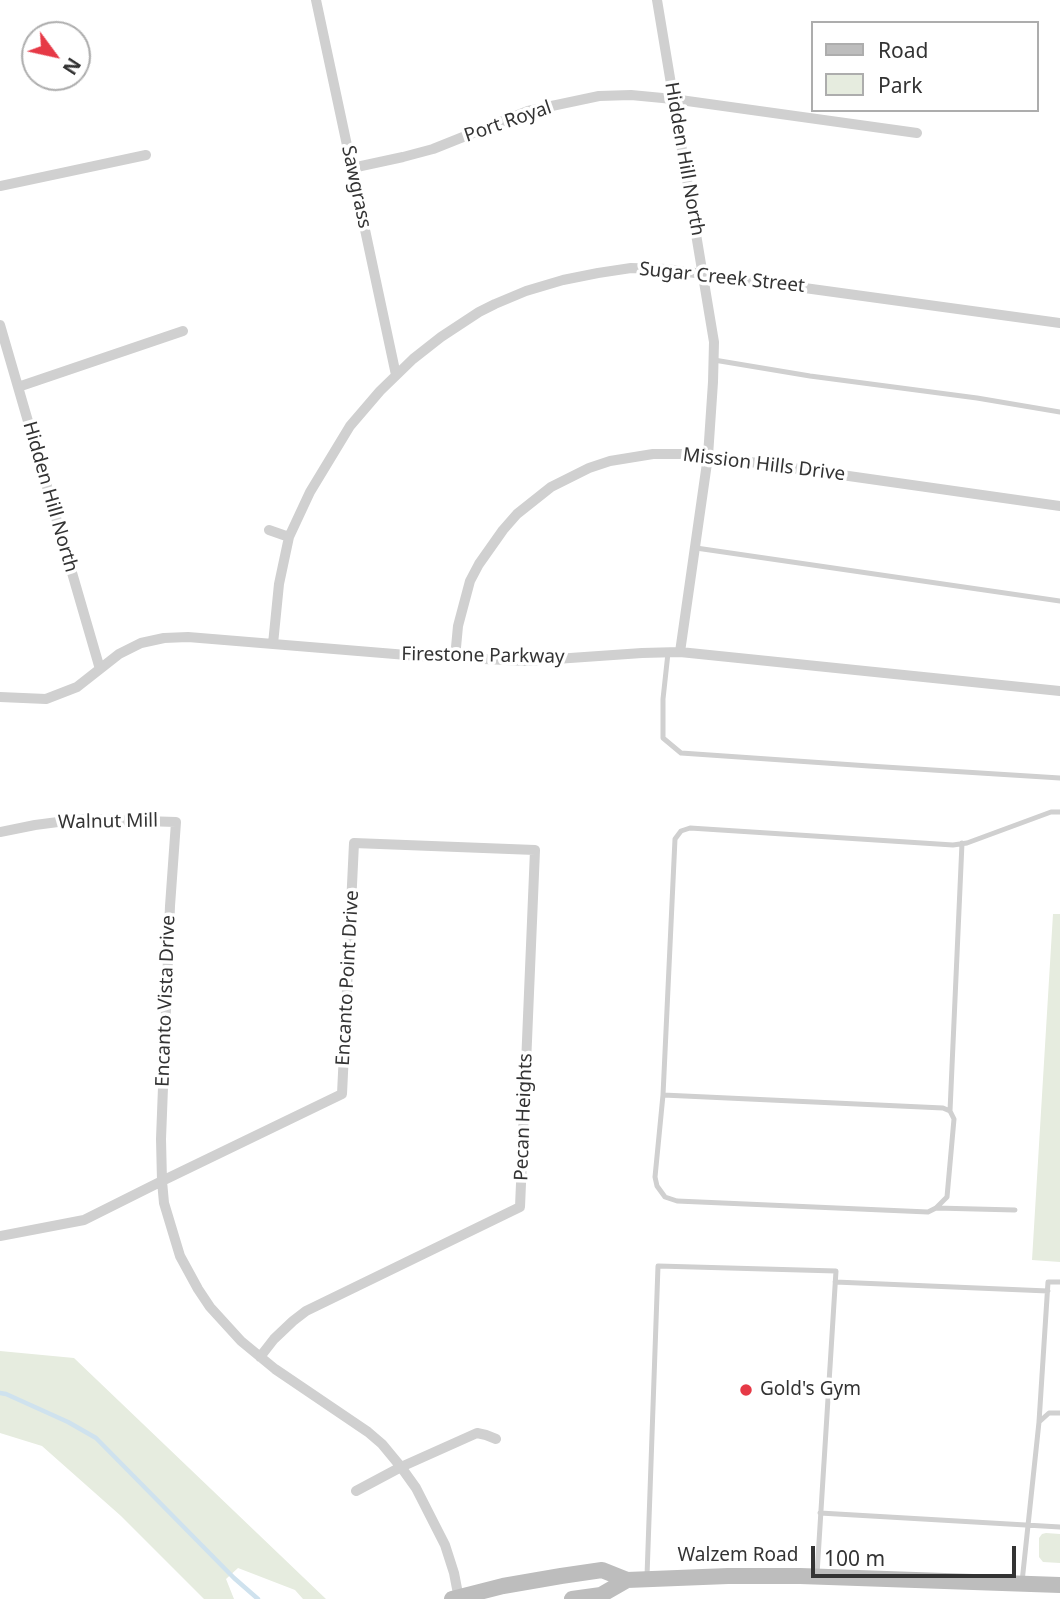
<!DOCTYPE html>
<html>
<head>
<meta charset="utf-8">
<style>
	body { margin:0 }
	#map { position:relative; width:1060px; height:1599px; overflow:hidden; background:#fff; font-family:"Noto Sans",sans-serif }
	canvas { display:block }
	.legend { position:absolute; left:811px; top:21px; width:228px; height:91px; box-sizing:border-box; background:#fff; border:2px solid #adadad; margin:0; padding:9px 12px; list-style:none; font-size:21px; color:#333 }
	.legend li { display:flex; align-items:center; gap:14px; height:35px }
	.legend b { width:35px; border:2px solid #adadad }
	.north { position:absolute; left:21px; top:21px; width:70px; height:70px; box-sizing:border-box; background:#fff; border:2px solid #adadad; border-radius:50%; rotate:123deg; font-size:19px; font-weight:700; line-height:28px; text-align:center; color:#333 }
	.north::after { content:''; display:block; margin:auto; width:24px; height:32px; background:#e63946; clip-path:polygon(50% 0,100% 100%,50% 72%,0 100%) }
	.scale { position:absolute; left:811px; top:1546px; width:205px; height:32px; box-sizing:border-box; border:4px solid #333; border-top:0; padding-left:9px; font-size:21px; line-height:24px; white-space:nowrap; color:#333; -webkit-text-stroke:5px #fff; paint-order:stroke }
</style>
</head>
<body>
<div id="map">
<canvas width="1060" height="1599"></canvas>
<ul class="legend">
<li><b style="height:9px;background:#bdbdbd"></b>Road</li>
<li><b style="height:19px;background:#e6ecdf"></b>Park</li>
</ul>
<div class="north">N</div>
<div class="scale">100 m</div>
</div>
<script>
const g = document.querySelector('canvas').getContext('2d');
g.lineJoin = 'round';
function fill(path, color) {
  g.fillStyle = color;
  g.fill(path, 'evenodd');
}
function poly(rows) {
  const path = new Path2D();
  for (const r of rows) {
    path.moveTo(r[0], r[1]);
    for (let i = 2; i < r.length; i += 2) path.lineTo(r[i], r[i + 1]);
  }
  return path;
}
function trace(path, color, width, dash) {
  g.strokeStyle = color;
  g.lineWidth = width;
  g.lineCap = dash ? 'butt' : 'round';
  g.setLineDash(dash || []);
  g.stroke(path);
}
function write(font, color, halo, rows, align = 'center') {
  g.font = font + ' "Noto Sans",sans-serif';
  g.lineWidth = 7;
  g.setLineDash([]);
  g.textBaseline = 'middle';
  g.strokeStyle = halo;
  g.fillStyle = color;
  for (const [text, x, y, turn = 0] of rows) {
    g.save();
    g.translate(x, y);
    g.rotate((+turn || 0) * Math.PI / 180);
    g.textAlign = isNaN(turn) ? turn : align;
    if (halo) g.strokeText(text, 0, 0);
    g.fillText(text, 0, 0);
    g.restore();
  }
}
const green = poly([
	[1053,914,1060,914,1060,1262,1032,1260],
	[0,1351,74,1358,326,1599,303,1599,295,1590,238,1568,226,1579,234,1599,204,1599,121,1516,42,1446,0,1433],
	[1046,1533,1060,1534,1060,1563,1043,1562,1039,1557,1039,1538,1042,1534]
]);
const stream = poly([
	[0,1393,6,1394,68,1422,96,1438,234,1578,258,1599]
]);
const lane = poly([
	[714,360,810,376,977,398,1060,412],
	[696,548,1060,601],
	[668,653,663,699,663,738,681,753,869,766,1060,778],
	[663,1095,943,1108,950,1111,954,1119,947,1197,936,1208,928,1212,677,1201,665,1197,657,1186,655,1177,663,1095,675,839,681,831,690,828,953,845,967,843,1051,812,1060,812],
	[950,1111,962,843],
	[936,1208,1015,1210],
	[835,1282,1048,1291],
	[1039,1422,1048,1282,1060,1282],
	[820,1513,1060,1527],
	[647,1576,658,1266,836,1271,817,1574],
	[1022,1582,1039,1422,1049,1413,1060,1413]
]);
const street = poly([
	[316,0,396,375],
	[657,0,714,342,713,382,708,456,680,652],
	[352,168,403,157,433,149,528,111,599,96,631,95,673,99,917,133],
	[0,186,146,155],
	[0,325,100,669],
	[18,387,183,331],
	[269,530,289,537],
	[273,644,279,584,289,537,310,492,350,426,380,391,413,359,441,337,479,312,495,304,526,291,563,280,598,273,631,268,666,269,1060,323],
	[455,658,458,626,470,581,479,564,503,530,517,514,551,487,589,468,610,461,653,454,684,454,708,456,1060,506],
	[0,697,46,699,77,687,119,654,141,643,164,638,188,637,419,656,527,661,642,653,680,652,1060,691],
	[0,832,35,825,81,819,176,822,170,906,161,1139,162,1181,164,1203,180,1256,198,1289,210,1307,241,1341,275,1369,368,1432,382,1444,401,1467,416,1488,445,1545,454,1573,459,1599],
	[0,1236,84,1220,162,1181,342,1094,354,843,535,850,520,1207,306,1311,293,1321,274,1339,260,1357],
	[356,1491,401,1467,477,1433,486,1435,496,1439]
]);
const secondary = poly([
	[452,1599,503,1586,561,1576,602,1570,627,1580,728,1576,800,1576,1060,1585],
	[572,1599,601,1595,627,1580]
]);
const markers = [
	[746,1390,7,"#e63946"]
];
const streetNames = [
	["Port Royal",508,122,-19],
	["Hidden Hill North",684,159,80],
	["Sawgrass",356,187,78],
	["Sugar Creek Street",722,278,6],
	["Mission Hills Drive",764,465,7],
	["Hidden Hill North",50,497,74],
	["Firestone Parkway",483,656,1],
	["Walnut Mill",108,822,-1],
	["Encanto Point Drive",348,978,-87],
	["Encanto Vista Drive",166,1001,-88],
	["Pecan Heights",524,1117,-88],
	["Walzem Road",738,1556]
];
const poiNames = [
	["Gold's Gym",760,1390]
];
fill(green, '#e6ecdf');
trace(stream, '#cfe2ee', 4.5);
trace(lane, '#d0d0d0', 5);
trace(street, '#d0d0d0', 10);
trace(secondary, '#bdbdbd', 16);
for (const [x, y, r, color] of markers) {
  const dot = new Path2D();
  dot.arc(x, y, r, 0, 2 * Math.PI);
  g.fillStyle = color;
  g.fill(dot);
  trace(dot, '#fff', 2.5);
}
write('19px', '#333', '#fff', streetNames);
write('19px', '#333', '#fff', poiNames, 'left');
</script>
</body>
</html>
